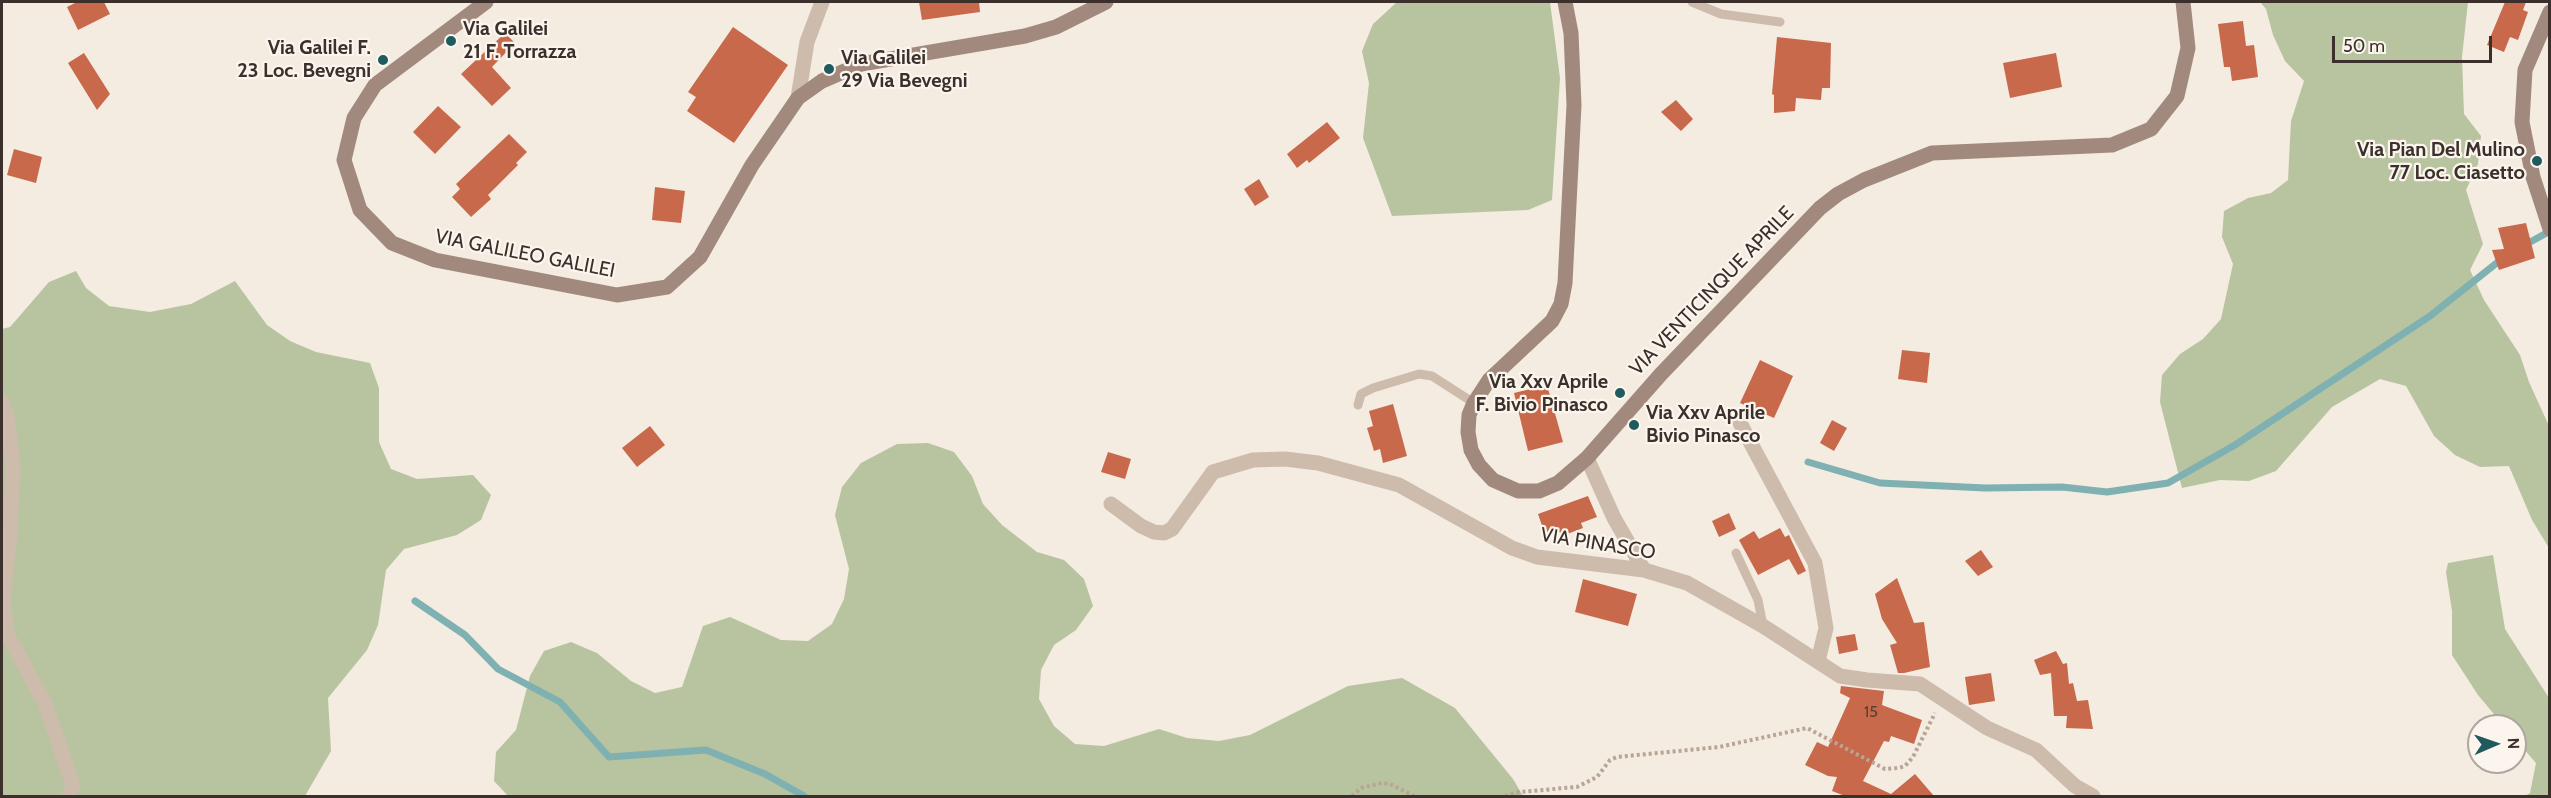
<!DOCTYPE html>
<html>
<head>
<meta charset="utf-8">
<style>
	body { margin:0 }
	#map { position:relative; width:2551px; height:798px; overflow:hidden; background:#f4ebe1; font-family:Cabin,sans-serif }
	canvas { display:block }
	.frame { position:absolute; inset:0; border:3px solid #3b302b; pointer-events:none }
	.north { position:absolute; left:2467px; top:714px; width:60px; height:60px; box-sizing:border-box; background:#fbf5ee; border:2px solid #aea6a0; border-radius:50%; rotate:88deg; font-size:16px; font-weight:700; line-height:24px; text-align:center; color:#3b302b }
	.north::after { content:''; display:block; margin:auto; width:21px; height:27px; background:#1f5a5e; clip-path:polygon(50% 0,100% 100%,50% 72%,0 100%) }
	.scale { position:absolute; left:2332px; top:36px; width:160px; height:27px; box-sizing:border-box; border:3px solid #3b302b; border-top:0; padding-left:8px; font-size:18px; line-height:21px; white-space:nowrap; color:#3b302b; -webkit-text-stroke:4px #fbf5ee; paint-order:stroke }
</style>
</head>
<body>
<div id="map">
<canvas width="2551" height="798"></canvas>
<div class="frame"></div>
<div class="north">N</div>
<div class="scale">50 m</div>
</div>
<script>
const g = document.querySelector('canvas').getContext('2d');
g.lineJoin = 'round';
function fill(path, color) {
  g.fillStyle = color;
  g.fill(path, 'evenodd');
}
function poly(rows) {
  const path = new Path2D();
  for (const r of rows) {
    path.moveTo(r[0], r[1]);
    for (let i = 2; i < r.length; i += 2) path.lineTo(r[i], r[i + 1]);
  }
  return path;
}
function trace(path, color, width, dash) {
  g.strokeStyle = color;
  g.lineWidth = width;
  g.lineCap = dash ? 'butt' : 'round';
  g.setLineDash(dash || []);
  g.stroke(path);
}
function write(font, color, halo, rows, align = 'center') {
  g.font = font + ' Cabin,sans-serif';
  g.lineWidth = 4.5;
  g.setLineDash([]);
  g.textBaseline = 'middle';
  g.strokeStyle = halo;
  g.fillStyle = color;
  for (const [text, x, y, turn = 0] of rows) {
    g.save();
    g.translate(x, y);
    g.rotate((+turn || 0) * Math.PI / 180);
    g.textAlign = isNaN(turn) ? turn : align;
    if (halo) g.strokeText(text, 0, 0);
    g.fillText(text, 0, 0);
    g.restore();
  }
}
const green = poly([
	[1397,2,1550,2,1560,78,1552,200,1528,210,1392,216,1363,138,1369,83,1362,51,1373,24],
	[2260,2,2468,2,2462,57,2464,114,2481,136,2478,164,2466,190,2483,244,2470,270,2484,300,2520,355,2529,382,2549,426,2549,548,2532,520,2509,466,2480,467,2455,455,2434,436,2406,386,2380,379,2332,407,2276,471,2249,481,2220,480,2182,488,2160,402,2162,375,2180,354,2203,339,2221,319,2233,264,2222,237,2224,211,2248,198,2271,193,2288,180,2291,121,2304,81,2285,61,2273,35,2266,9],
	[76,271,86,288,109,306,150,312,191,304,235,281,267,325,290,341,316,352,370,363,379,388,379,442,391,469,417,479,473,475,491,495,481,520,457,535,404,549,386,570,378,625,367,650,328,698,331,751,305,796,2,796,2,329,10,327,49,282],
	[928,443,954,452,972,476,983,504,1002,525,1037,552,1064,560,1084,579,1093,606,1076,630,1054,645,1041,670,1039,699,1054,726,1075,744,1104,746,1159,729,1187,738,1219,741,1250,735,1348,686,1402,678,1455,708,1513,779,1523,796,508,796,494,781,496,752,516,730,530,676,544,651,571,642,597,653,631,681,655,693,682,687,703,626,730,617,781,640,808,641,832,624,844,599,849,569,835,515,842,487,861,463,897,444],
	[2493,555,2505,629,2549,698,2549,796,2525,796,2530,793,2536,763,2515,739,2515,726,2504,726,2478,695,2452,655,2452,611,2446,572,2448,563]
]);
const stream = poly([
	[2523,246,2550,231],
	[1808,462,1880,483,1985,488,2062,487,2107,492,2168,483,2235,445,2430,316,2503,258],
	[415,601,465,635,498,669,560,702,609,757,706,750,765,774,804,796]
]);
const building = poly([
	[77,2,104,2,110,14,78,30,67,7],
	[919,2,979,2,980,12,922,20],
	[2505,2,2526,2,2523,10,2528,12,2518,40,2510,37,2504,52,2487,45],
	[2243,21,2246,46,2254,45,2258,77,2232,81,2230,67,2224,67,2218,24],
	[733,27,788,65,734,143,687,111,696,97,688,92],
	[505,33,515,43,492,67,511,88,492,106,461,74],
	[1777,37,1831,43,1830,88,1822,88,1821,100,1796,98,1795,111,1774,113,1774,95,1772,94],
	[84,53,110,94,97,110,68,63],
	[2056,53,2062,87,2010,98,2003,63],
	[1676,100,1693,119,1681,131,1661,112],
	[438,106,461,127,435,154,413,132],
	[1327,122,1340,138,1309,163,1307,160,1297,168,1287,154],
	[509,134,527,152,516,163,518,165,488,195,491,199,471,217,452,197,460,189,456,184],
	[14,149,42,157,36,183,7,175],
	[1259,179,1269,197,1255,206,1244,189],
	[655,187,685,191,681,223,652,220],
	[2526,223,2535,258,2499,270,2492,250,2504,249,2498,228],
	[1902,350,1930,353,1927,383,1898,379],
	[1760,360,1793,376,1774,418,1740,403],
	[1547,385,1563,442,1528,451,1514,393],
	[1393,404,1407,456,1383,463,1380,449,1374,451,1367,428,1373,426,1369,411],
	[1832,420,1847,428,1834,451,1820,443],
	[650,426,665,445,637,467,622,448],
	[1108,452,1131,459,1125,479,1101,472],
	[1588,496,1597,517,1581,523,1583,528,1562,536,1560,532,1546,537,1538,514],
	[1729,513,1736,529,1719,537,1712,521],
	[1780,528,1785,537,1789,535,1806,571,1798,575,1789,559,1758,575,1739,540,1754,531,1759,539],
	[1981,550,1993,567,1978,576,1965,561],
	[1897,578,1914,623,1924,622,1930,667,1904,673,1898,673,1890,645,1897,643,1882,619,1875,594],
	[1583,579,1637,594,1628,626,1575,612],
	[1855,634,1858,650,1839,654,1836,637],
	[2056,651,2063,664,2067,663,2069,684,2073,683,2077,701,2088,700,2093,729,2066,728,2067,716,2054,716,2051,673,2040,675,2034,660],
	[1991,673,1995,701,1969,705,1965,677],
	[1841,686,1884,691,1882,705,1922,720,1914,744,1891,736,1889,742,1884,741,1863,781,1891,794,1915,774,1934,796,1845,796,1832,791,1837,777,1828,776,1805,765,1817,742,1828,747,1850,698,1840,693]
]);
const path = poly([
	[1352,796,1361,788,1382,783,1390,784,1414,796],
	[1505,796,1519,792,1577,787,1597,777,1610,760,1617,757,1719,747,1807,728,1885,769,1899,768,1905,766,1913,757,1935,713]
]);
const lane = poly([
	[1692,2,1721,14,1780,22],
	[1358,405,1361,394,1373,388,1419,374,1432,376,1474,403],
	[1736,553,1758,600,1763,626]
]);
const street = poly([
	[798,98,807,42,822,2],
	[2,402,7,416,13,466,10,536,3,598,7,634,45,703,73,785,69,796],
	[1740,423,1815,563,1826,628,1818,661],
	[1587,458,1614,518,1644,570],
	[1111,504,1141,526,1154,532,1164,533,1172,529,1213,472,1253,460,1285,459,1318,463,1399,485,1512,548,1537,557,1644,570,1687,583,1763,626,1840,676,1867,680,1920,684,1987,728,2036,750,2075,786,2093,796]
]);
const secondary = poly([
	[486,2,375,85,354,118,344,160,360,210,392,243,435,260,617,295,667,287,700,257,752,165,798,98,822,81,861,64,1025,36,1056,27,1106,2],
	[1565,2,1571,33,1574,105,1565,283,1561,304,1552,321,1489,380,1474,403,1469,415,1468,432,1471,450,1479,465,1493,480,1518,491,1539,491,1558,483,1587,458,1661,374,1820,208,1838,194,1864,180,1932,153,2112,145,2151,129,2177,96,2188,48,2183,2],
	[2550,12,2525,70,2522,122,2533,177,2550,229]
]);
const markers = [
	[451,41,6,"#1f5a5e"],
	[383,60,6,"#1f5a5e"],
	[829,69,6,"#1f5a5e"],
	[2537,161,6,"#1f5a5e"],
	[1620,393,6,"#1f5a5e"],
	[1634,425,6,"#1f5a5e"]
];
const numberNames = [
	["15",1871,712]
];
const poiNames = [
	["Via Galilei",463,29],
	["21 F. Torrazza",463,52],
	["Via Galilei F.",371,48,"right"],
	["23 Loc. Bevegni",371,71,"right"],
	["Via Galilei",841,58],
	["29 Via Bevegni",841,81],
	["Via Pian Del Mulino",2525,150,"right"],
	["77 Loc. Ciasetto",2525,173,"right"],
	["Via Xxv Aprile",1608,382,"right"],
	["F. Bivio Pinasco",1608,405,"right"],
	["Via Xxv Aprile",1646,413],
	["Bivio Pinasco",1646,436]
];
const streetNames = [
	["VIA GALILEO GALILEI",525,254,11],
	["VIA VENTICINQUE APRILE",1712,291,-46],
	["VIA PINASCO",1598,544,9]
];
fill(green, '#b8c4a0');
trace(stream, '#7fb0b2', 7);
fill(building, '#c8694b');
trace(path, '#b9a596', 4, [3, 3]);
trace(lane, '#cdbbac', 9);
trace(street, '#cdbbac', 15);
trace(secondary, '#a18a7d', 15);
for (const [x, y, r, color] of markers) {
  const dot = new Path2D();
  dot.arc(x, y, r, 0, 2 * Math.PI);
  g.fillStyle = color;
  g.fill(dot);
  trace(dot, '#fbf5ee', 2);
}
write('16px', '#5e3e33', null, numberNames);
write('bold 20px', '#3b302b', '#fbf5ee', poiNames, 'left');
write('20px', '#3b302b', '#fbf5ee', streetNames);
</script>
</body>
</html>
